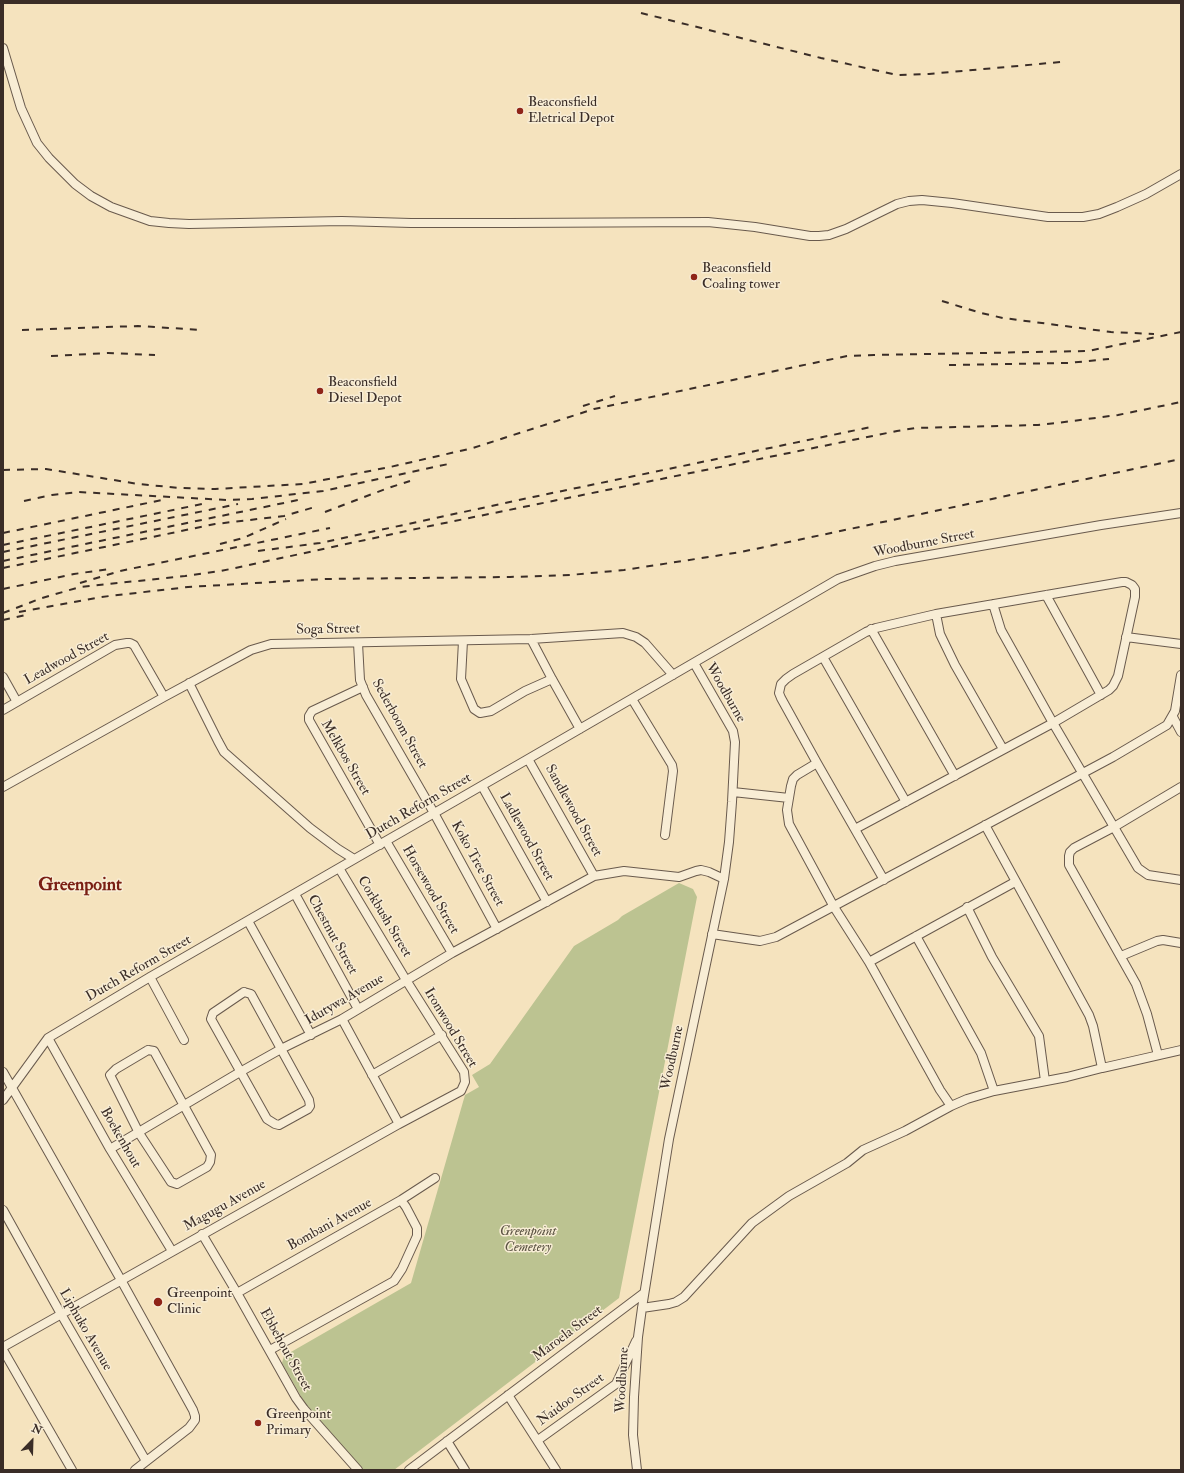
<!DOCTYPE html>
<html>
<head>
<meta charset="utf-8">
<style>
	body { margin:0 }
	#map { position:relative; width:1184px; height:1473px; overflow:hidden; background:#f5e3be; font-family:"IM FELL Double Pica",serif }
	canvas { display:block }
	.frame { position:absolute; inset:0; border:4px solid #3a2d27; pointer-events:none }
	.north { position:absolute; left:12px; top:1421px; width:40px; height:40px; -webkit-text-stroke:3px #f8edd5; paint-order:stroke; rotate:23deg; font-size:11px; font-weight:700; line-height:16px; text-align:center; color:#3a2d27 }
	.north::after { content:''; display:block; margin:auto; width:14px; height:18px; background:#3a2d27; clip-path:polygon(50% 0,100% 100%,50% 72%,0 100%) }
</style>
</head>
<body>
<div id="map">
<canvas width="1184" height="1473"></canvas>
<div class="frame"></div>
<div class="north">N</div>
</div>
<script>
const g = document.querySelector('canvas').getContext('2d');
g.lineJoin = 'round';
function fill(path, color) {
  g.fillStyle = color;
  g.fill(path, 'evenodd');
}
function poly(rows) {
  const path = new Path2D();
  for (const r of rows) {
    path.moveTo(r[0], r[1]);
    for (let i = 2; i < r.length; i += 2) path.lineTo(r[i], r[i + 1]);
  }
  return path;
}
function trace(path, color, width, dash) {
  g.strokeStyle = color;
  g.lineWidth = width;
  g.lineCap = dash ? 'butt' : 'round';
  g.setLineDash(dash || []);
  g.stroke(path);
}
function write(font, color, halo, rows, align = 'center') {
  g.font = font + ' "IM FELL Double Pica",serif';
  g.lineWidth = 3;
  g.setLineDash([]);
  g.textBaseline = 'middle';
  g.strokeStyle = halo;
  g.fillStyle = color;
  for (const [text, x, y, turn = 0] of rows) {
    g.save();
    g.translate(x, y);
    g.rotate((+turn || 0) * Math.PI / 180);
    g.textAlign = isNaN(turn) ? turn : align;
    if (halo) g.strokeText(text, 0, 0);
    g.fillText(text, 0, 0);
    g.restore();
  }
}
const green = poly([
	[679,883,693,889,697,897,619,1298,394,1470,363,1470,307,1407,282,1363,284,1356,411,1283,465,1095,479,1087,472,1075,490,1064,574,946,618,920,622,916]
]);
const street = poly([
	[3,48,21,108,37,143,49,158,75,184,91,196,111,207,150,221,169,223,189,224,342,221,411,223,511,223,708,222,755,227,810,236,819,236,829,235,846,229,897,204,909,201,922,200,952,203,1048,217,1083,217,1099,214,1117,207,1146,194,1181,174],
	[1046,595,1101,695],
	[993,604,1001,630,1053,723,1138,868,1148,875,1181,880],
	[936,614,940,634,955,665,1003,749],
	[871,629,955,776],
	[1126,637,1181,644],
	[531,639,552,679,580,729],
	[463,641,461,679,474,709,480,713,491,711,525,691,552,679],
	[358,643,360,680,366,695,434,813,497,929],
	[823,657,906,802],
	[3,677,17,702],
	[189,683,218,741,224,752,310,828,338,849,354,859],
	[363,687,312,711,309,716,309,720,380,845],
	[632,699,672,765,673,771,665,835],
	[3,710,115,645,127,643,130,643,134,645,164,697],
	[1173,717,1181,732],
	[528,759,594,876],
	[817,763,797,775,793,779,791,786,787,810,789,824,834,907,869,962,940,1090,951,1106,967,1099,994,1091,1067,1077,1102,1068,1181,1050],
	[482,786,547,902],
	[3,787,164,697,251,650,271,644,531,639,623,633,636,637,645,643,673,675],
	[733,792,789,798],
	[985,825,1089,1015,1093,1026,1102,1068],
	[855,829,1053,723,1109,690,1113,686,1118,676,1135,597,1135,589,1132,585,1126,582,1122,582,936,614,876,628,866,632,793,674,786,679,781,684,779,693,781,698,817,763,884,880],
	[386,841,452,953],
	[295,894,358,1009],
	[967,907,992,957,1039,1036,1045,1081],
	[248,921,311,1035],
	[712,934,760,941,776,937,1113,757,1167,725,1175,711,1181,675],
	[916,936,981,1053,994,1091],
	[1121,956,1157,941,1163,940,1181,943],
	[869,962,1015,882],
	[150,977,184,1040],
	[244,992,251,994,309,1100,310,1106,308,1109,279,1125,275,1124,267,1119,211,1019,213,1013,244,992],
	[342,1019,399,1124],
	[48,1038,110,1149,172,1251],
	[148,1050,154,1051,211,1155,210,1162,207,1167,177,1184,171,1182,139,1133,110,1075,116,1069,148,1050],
	[1158,1055,1147,1014,1136,984,1069,865,1069,856,1070,852,1074,848,1114,827,1181,787],
	[3,1072,121,1280,193,1410,195,1416,195,1420,189,1428,135,1470],
	[372,1075,442,1035],
	[3,1100,48,1038,150,977,528,759,838,579,875,566,895,561,1101,525,1181,513],
	[110,1149,240,1072,281,1049,342,1019,452,953,594,876,624,871,679,877,696,871,701,870,709,872,724,879],
	[3,1210,61,1314,146,1461],
	[202,1234,237,1293,296,1398,304,1409,358,1470],
	[237,1293,401,1200,435,1178],
	[642,1308,669,1304,676,1302,684,1297,752,1223,789,1196,847,1163,863,1150,905,1131,951,1106],
	[3,1347,399,1124,461,1091,465,1082,464,1072,406,980,339,868],
	[3,1350,72,1470],
	[270,1350,394,1281,402,1269,417,1236,417,1228,406,1207,401,1200],
	[508,1395,556,1470],
	[538,1440,616,1384,636,1341],
	[447,1441,465,1470],
	[409,1470,644,1293],
	[637,1470,633,1435,634,1397,638,1337,642,1308,669,1139,724,879,729,842,732,802,735,742,733,731,694,663]
]);
const rail = poly([
	[641,13,821,58,897,75,929,74,1061,62],
	[942,301,981,313,1003,318,1111,332,1154,334],
	[22,330,138,326,202,330],
	[51,356,108,353,155,355],
	[949,365,1068,363,1109,359],
	[583,406,615,396],
	[3,470,46,469,138,484,180,488,215,489,303,484,390,467,473,448,594,409,847,356,874,355,1088,351,1181,332],
	[24,501,52,495,79,492,227,500,252,499,323,491,453,463],
	[325,512,388,488,410,481],
	[3,533,162,500],
	[220,544,243,538,286,519],
	[3,545,207,503],
	[258,551,320,543,533,497,871,427],
	[3,552,238,504],
	[3,561,303,499],
	[3,568,215,524,284,516,315,507],
	[80,583,120,571,330,528],
	[3,589,74,574,109,569],
	[19,612,101,597,188,587,325,579,510,577,570,575,624,570,741,552,1181,459],
	[3,613,42,598,80,587,185,576,221,571,430,526,897,431,915,428,1038,425,1057,423,1118,415,1181,402],
	[3,620,26,615]
]);
const markers = [
	[520,111,4,"#8f2418"],
	[694,277,4,"#8f2418"],
	[320,391,4,"#8f2418"],
	[158,1302,5,"#8f2418"],
	[258,1423,4,"#8f2418"]
];
const poiNames = [
	["Beaconsfield",528,103],
	["Eletrical Depot",528,119],
	["Beaconsfield",702,269],
	["Coaling tower",702,285],
	["Beaconsfield",328,383],
	["Diesel Depot",328,399],
	["Greenpoint",167,1294],
	["Clinic",167,1310],
	["Greenpoint",266,1415],
	["Primary",266,1431]
];
const streetNames = [
	["Woodburne Street",924,544,-11],
	["Soga Street",328,630,-1],
	["Leadwood Street",67,659,-29],
	["Woodburne",725,693,60],
	["Sederboom Street",399,724,61],
	["Melkbos Street",345,758,60],
	["Dutch Reform Street",419,807,-30],
	["Sandlewood Street",573,811,61],
	["Ladlewood Street",526,837,61],
	["Koko Tree Street",477,864,61],
	["Horsewood Street",430,890,60],
	["Corkbush Street",384,917,59],
	["Chestnut Street",332,935,61],
	["Dutch Reform Street",139,969,-30],
	["Idutywa Avenue",345,1000,-30],
	["Ironwood Street",450,1028,59],
	["Woodburne",673,1058,-78],
	["Boekenhout",120,1138,60],
	["Magugu Avenue",225,1206,-29],
	["Bombani Avenue",330,1225,-29],
	["Liphuko Avenue",85,1330,60],
	["Maroela Street",568,1334,-37],
	["Ebbehout Street",285,1350,61],
	["Woodburne",623,1380,-87],
	["Naidoo Street",571,1400,-36]
];
const parkNames = [
	["Greenpoint",528,1232],
	["Cemetery",528,1248]
];
const districtNames = [
	["Greenpoint",80,886]
];
fill(green, '#bcc391');
trace(street, '#695a4d', 10);
trace(street, '#f8edd5', 8);
trace(rail, '#3a2d27', 2, [7, 7]);
for (const [x, y, r, color] of markers) {
  const dot = new Path2D();
  dot.arc(x, y, r, 0, 2 * Math.PI);
  g.fillStyle = color;
  g.fill(dot);
  trace(dot, '#f8edd5', 1.5);
}
write('14px', '#3a2d27', '#f8edd5', poiNames, 'left');
write('14px', '#3a2d27', '#f8edd5', streetNames);
write('italic 14px', '#5a5242', '#f8edd5', parkNames);
write('bold 18px', '#7a1f14', '#f8edd5', districtNames);
</script>
</body>
</html>
